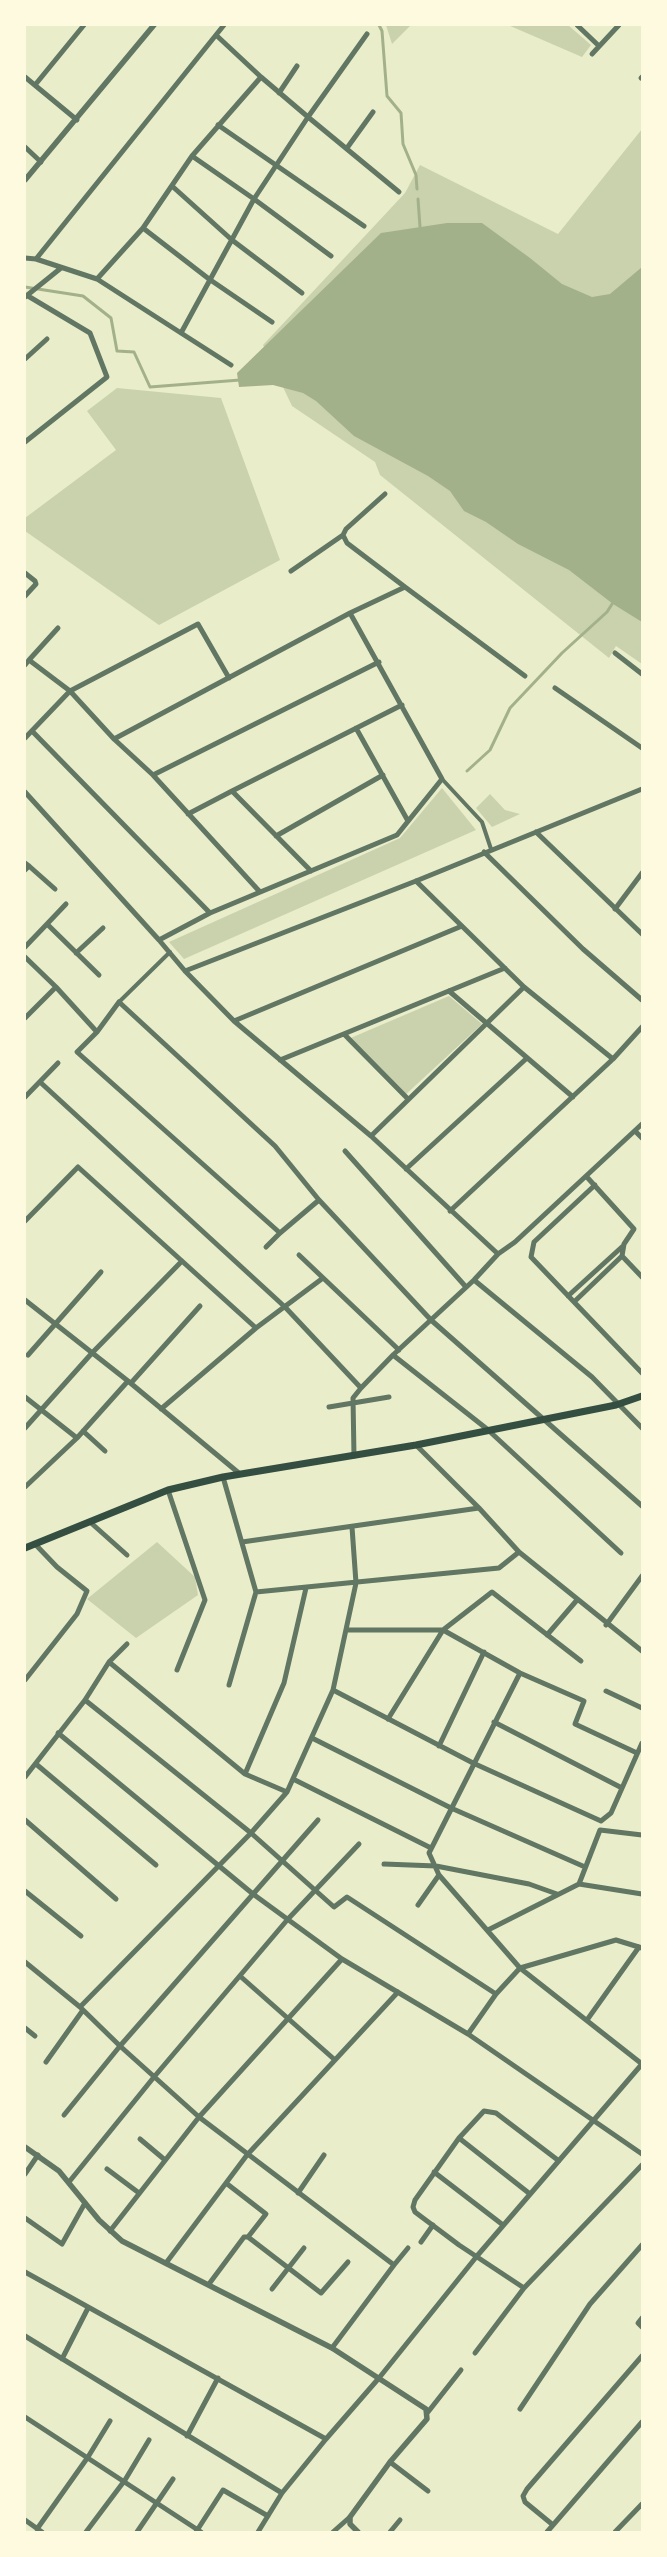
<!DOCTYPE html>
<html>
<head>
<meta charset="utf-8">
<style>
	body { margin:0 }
	#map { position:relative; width:667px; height:2557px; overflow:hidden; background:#e9edc9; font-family:"Work Sans",sans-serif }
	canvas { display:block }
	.frame { position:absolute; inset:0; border:26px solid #fefae0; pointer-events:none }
</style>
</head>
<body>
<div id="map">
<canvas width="667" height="2557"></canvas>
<div class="frame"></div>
</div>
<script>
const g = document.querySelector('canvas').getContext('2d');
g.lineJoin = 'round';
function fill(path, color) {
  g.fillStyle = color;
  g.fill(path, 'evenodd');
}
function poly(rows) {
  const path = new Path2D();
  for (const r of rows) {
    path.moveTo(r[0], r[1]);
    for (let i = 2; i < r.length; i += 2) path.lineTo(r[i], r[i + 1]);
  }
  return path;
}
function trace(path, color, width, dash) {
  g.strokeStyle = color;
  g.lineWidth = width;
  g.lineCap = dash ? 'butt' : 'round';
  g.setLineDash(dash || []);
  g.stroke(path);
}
const green = poly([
	[386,25,411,25,392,44],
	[508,25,568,25,591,45,582,57],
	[642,129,642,664,616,646,609,658,380,475,375,462,292,406,263,345,405,193,420,165,558,234],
	[117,388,221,398,280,560,159,625,25,531,25,518,116,450,87,411],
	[442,788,476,830,184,959,169,942,400,838],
	[490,794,505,810,520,814,492,827,476,808],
	[449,996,482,1024,403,1097,346,1040],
	[157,1542,195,1577,198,1595,136,1638,87,1599]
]);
const water = poly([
	[447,223,482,223,530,258,562,284,592,297,610,294,642,267,642,622,613,604,569,570,518,544,486,522,464,511,450,491,428,476,354,436,316,401,303,393,273,385,239,387,237,373,381,233]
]);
const stream = poly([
	[379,25,382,31,387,96,401,113,403,144,416,175,417,189],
	[418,199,420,227],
	[25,287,83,296,111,318,117,351,134,352,150,387,240,380],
	[467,771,490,750,510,708,562,653,607,612,614,601]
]);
const pedestrian = poly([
	[442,779,482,822,491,849],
	[119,1002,170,952]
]);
const minor = poly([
	[577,25,599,46],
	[592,54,619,25],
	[25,77,77,120],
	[261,77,308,117,367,34],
	[641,78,642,77],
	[35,85,84,25],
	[279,93,297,66],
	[218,125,364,226],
	[25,147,41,162],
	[347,148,373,112],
	[192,156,254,199,181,333,97,279,143,228,192,156,261,77,216,35],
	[172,186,232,240,302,293],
	[143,228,209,279,272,322],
	[331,256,254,199,308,117,399,192],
	[25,258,36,259,97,279],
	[36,259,224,25],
	[25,297,61,268],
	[181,333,231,365],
	[25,359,47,339],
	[25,442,107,377,90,333,28,296],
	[385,494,346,529,343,535,347,543,405,587],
	[291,571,343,535],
	[25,573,35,581,36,584,25,596],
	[350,613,405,587,525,676],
	[615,653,642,674],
	[29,660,58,628],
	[25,665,29,660,70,691,198,624,229,678],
	[555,688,642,748],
	[356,728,408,821],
	[32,731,210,913],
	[25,738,70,691,114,739,350,613,442,779,397,835,210,913,159,940],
	[114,739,153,775,260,892],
	[153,775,379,662],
	[25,792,159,940,185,971,234,1021,371,1136,498,1254],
	[188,814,232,791],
	[536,832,642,934],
	[276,836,383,775],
	[484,852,583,949,642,1000],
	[25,863,29,866,25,870],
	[29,866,55,889],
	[311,871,232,791,402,705],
	[416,881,524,987,613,1059,450,1211],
	[615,909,642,873],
	[47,924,66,904],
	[25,947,47,924,99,975],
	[76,953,103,928],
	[25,957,56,987],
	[185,971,416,881,642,789],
	[449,991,573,1097],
	[25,1018,56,987,97,1032],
	[234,1021,462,926],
	[344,1034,408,1099],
	[613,1059,642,1027],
	[280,1060,505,968],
	[40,1082,285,1307,361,1388],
	[25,1097,58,1063],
	[635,1131,642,1138],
	[371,1136,524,987],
	[345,1151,466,1287],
	[406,1169,527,1058],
	[586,1176,634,1229,624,1244,622,1256,642,1277],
	[595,1185,534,1242,531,1257,642,1373],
	[319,1200,280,1233,77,1052,97,1032,119,1002,275,1146,319,1200,431,1320,642,1506],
	[25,1221,78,1167,256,1328],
	[266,1247,280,1233],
	[299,1255,399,1350],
	[474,1280,592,1377,642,1428],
	[568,1296,623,1246],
	[25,1300,128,1381,240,1474],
	[574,1302,622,1256],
	[28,1355,101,1272],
	[393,1355,487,1429,621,1553],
	[131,1383,200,1306],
	[25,1397,77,1438],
	[329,1407,389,1397],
	[161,1409,256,1328,323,1278],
	[25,1428,92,1353,182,1261],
	[83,1431,105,1451],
	[416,1445,479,1508,519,1552,642,1651],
	[354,1456,353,1398,361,1388,393,1355,474,1280,498,1254,515,1242,642,1124],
	[223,1477,256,1592,229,1685],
	[25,1487,77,1438,128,1381],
	[168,1490,205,1600,177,1670],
	[90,1522,127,1555],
	[242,1542,479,1508],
	[256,1592,499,1568,519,1552],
	[606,1625,642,1576],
	[347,1630,443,1630,520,1673,584,1701,575,1724,637,1753],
	[547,1635,577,1600],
	[109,1662,127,1644],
	[520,1673,429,1853,439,1875,520,1968,642,2064],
	[25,1680,77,1614,87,1591,57,1567,35,1544],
	[333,1690,473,1763,601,1821,611,1813,642,1743],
	[606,1691,642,1708],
	[85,1700,251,1833,334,1907,347,1897,496,1994],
	[388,1719,443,1630,492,1592,581,1661],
	[494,1722,622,1788],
	[58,1733,253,1894,342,1959,468,2034,642,2154],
	[312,1738,451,1808,585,1867],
	[439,1746,484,1652],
	[36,1764,156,1865],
	[245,1774,284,1683,306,1588],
	[25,1777,85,1700,109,1662,245,1774,287,1792],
	[293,1779,431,1848],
	[25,1820,116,1899],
	[384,1864,436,1866,529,1884,557,1894],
	[579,1884,642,1894],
	[25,1891,81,1936],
	[418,1905,439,1875],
	[488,1930,579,1884,600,1830,642,1835],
	[25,1962,80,2007],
	[240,1976,335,2060],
	[587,2020,639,1947],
	[25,2028,35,2036],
	[468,2034,496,1994,520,1968,616,1940,642,1948],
	[46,2062,83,2010],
	[64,2115,120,2046,318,1820],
	[459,2138,530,2194],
	[140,2139,165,2160],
	[559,2161,496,2113,484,2111,459,2138,415,2200,413,2207,415,2212,459,2245,524,2288,642,2165],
	[107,2169,139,2193],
	[434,2172,503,2225],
	[25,2174,38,2155],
	[69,2182,154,2077,288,1919,359,1844],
	[298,2193,324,2155],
	[25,2218,62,2244,85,2203],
	[110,2231,199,2117,342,1959],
	[248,2237,321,2293,348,2262],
	[421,2242,433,2225],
	[166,2263,247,2155,398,1992],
	[394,2265,408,2248],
	[25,2272,326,2439],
	[209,2284,244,2237,248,2237,266,2214,226,2183],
	[272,2289,304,2248],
	[642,2318,638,2323,642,2327],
	[25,2336,282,2493],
	[332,2348,394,2265,199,2117,120,2046,80,2007,251,1833,287,1792,333,1690,356,1583,352,1527],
	[475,2353,524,2288],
	[62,2359,88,2308],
	[520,2409,590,2304,642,2245],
	[428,2412,461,2370],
	[25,2417,201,2532],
	[187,2436,218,2378],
	[390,2462,428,2491],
	[25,2520,42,2532],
	[553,2525,525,2502,523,2496,527,2489,642,2356],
	[37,2529,88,2457,110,2421],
	[86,2532,125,2480,149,2440],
	[137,2532,173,2479],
	[196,2532,223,2490,268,2516],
	[258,2532,282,2493,326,2439,379,2378,477,2256,642,2064],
	[333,2532,350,2517],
	[390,2532,400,2520],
	[547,2532,642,2422],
	[615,2532,642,2504]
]);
const tertiary = poly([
	[25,180,154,25],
	[25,2147,59,2171,99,2220,122,2241,332,2348,426,2409,427,2419,390,2462,350,2517,350,2524,358,2532]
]);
const secondary = poly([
	[25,1548,168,1490,223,1477,416,1445,616,1405,642,1396]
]);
fill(green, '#cad2ad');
fill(water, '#a3b18a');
trace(stream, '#a3b18a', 3);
trace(pedestrian, '#617663', 4);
trace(minor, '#617663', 5);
trace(tertiary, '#617663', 5.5);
trace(secondary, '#344e41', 7);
</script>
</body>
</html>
